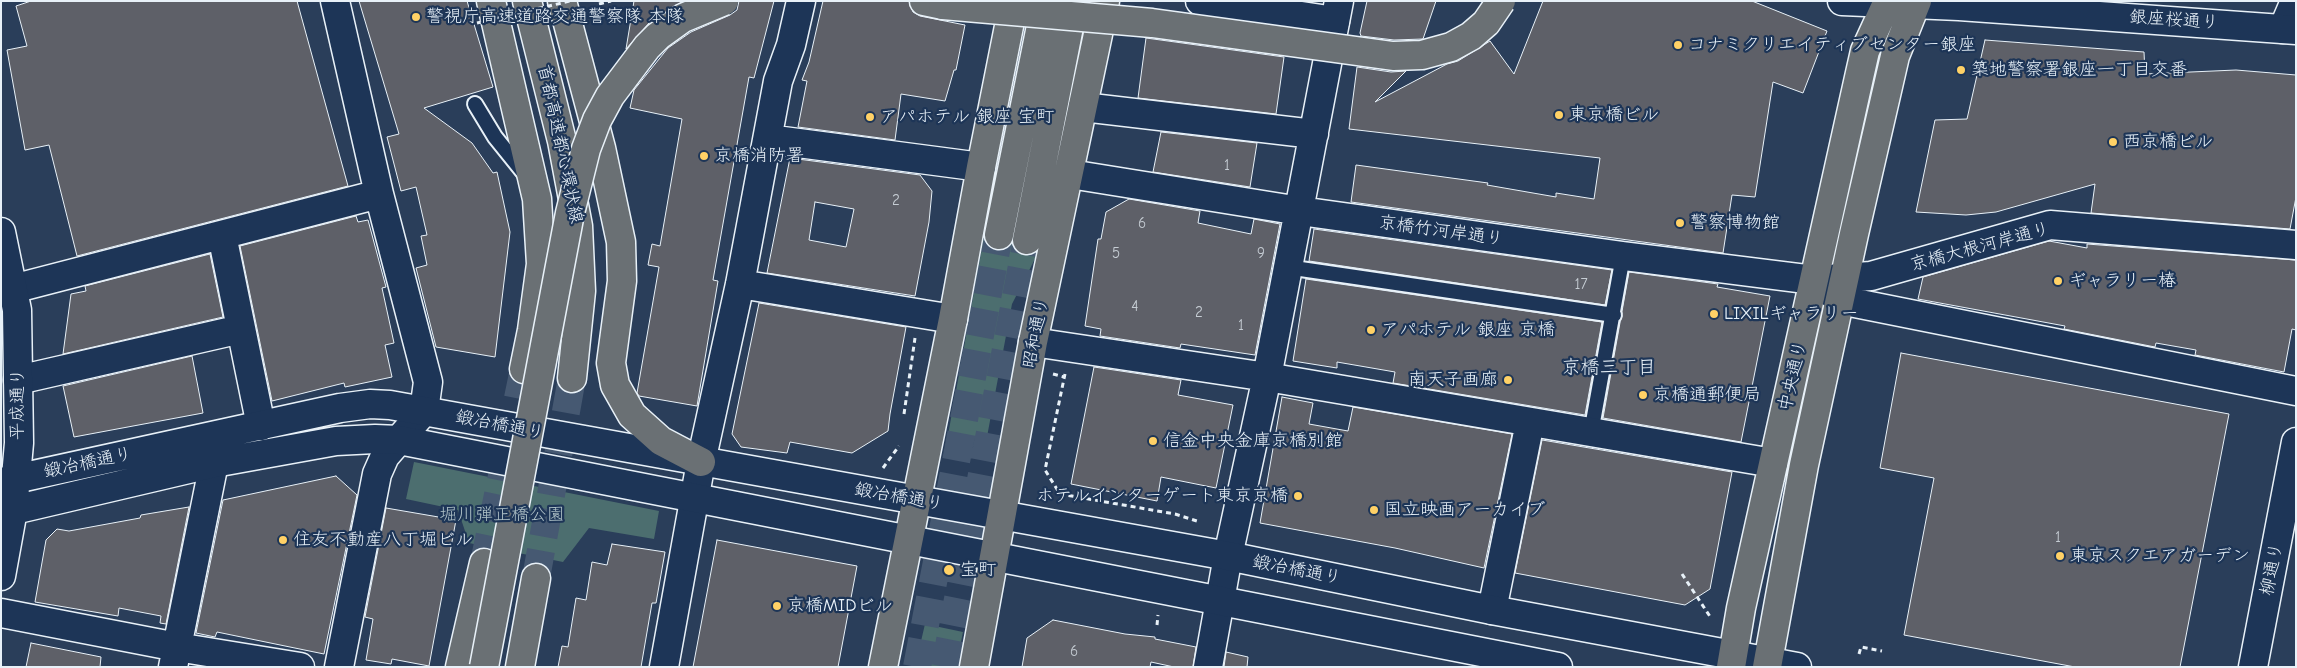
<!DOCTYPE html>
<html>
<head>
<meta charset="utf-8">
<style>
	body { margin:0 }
	#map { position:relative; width:2297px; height:668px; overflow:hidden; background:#2a3e5a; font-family:"Comic Neue",sans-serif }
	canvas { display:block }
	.frame { position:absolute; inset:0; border:2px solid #e8f1f8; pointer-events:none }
</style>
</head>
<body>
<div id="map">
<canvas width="2297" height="668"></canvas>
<div class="frame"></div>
</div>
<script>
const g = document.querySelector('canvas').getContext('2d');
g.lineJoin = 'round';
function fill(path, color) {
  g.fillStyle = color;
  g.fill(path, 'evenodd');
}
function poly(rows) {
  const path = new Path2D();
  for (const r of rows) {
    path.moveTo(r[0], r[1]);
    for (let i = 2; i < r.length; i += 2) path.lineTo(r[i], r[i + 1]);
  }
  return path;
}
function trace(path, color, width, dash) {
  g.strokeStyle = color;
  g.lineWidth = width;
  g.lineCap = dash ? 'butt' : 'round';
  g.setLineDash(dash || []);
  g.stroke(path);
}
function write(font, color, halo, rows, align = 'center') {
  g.font = font + ' "Comic Neue","Klee One",sans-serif';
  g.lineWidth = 4.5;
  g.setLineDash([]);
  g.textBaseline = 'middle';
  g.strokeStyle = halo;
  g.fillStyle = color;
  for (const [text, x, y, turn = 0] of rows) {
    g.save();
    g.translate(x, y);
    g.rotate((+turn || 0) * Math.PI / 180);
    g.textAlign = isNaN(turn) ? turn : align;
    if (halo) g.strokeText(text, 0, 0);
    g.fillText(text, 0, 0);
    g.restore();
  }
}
const green = poly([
	[984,237,1040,249,1012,304,986,442,948,435],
	[414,462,659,511,654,539,589,528,563,562,469,543,458,510,406,499],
	[925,624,963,632,956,667,915,667]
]);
const building = poly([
	[31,1,297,1,348,186,77,256,49,145,25,150,7,50,27,46,16,6,31,1],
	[359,1,467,1,493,87,424,108,472,143,493,173,497,172,510,232,495,357,436,347,416,268,427,265,421,236,427,235,416,187,401,191,387,137,399,134,359,1],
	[634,1,683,1,649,23,626,49,634,1],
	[739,1,774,1,754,78,749,77,713,280,718,281,697,406,639,396,637,393,659,267,648,265,652,244,660,246,682,119,630,108,634,90,668,48,691,32,730,15,737,10,739,1],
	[823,1,909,1,913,12,920,16,965,25,956,70,954,70,945,101,901,94,895,140,798,127,807,81,802,80,809,62,823,1],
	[1367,1,1436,1,1423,39,1394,40,1361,36,1360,33,1367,1],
	[1543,1,1752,1,1827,31,1803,93,1773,82,1755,197,1732,195,1723,253,1351,202,1356,165,1488,183,1487,185,1556,197,1556,193,1594,199,1600,158,1349,129,1357,67,1391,72,1406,71,1375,102,1447,64,1458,61,1490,41,1514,74,1543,1],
	[1146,38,1284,57,1276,114,1138,98,1146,38],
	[1985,40,2144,52,2145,74,2236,70,2296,75,2296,197,2290,229,2091,213,2095,184,1996,212,1966,215,1916,212,1935,120,1967,119,1985,40],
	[1161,132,1257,143,1250,187,1153,172,1161,132],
	[790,158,920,175,932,191,929,222,915,296,767,273,790,158],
	[815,202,854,209,846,247,809,240,815,202],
	[1129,199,1200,211,1198,223,1251,234,1254,219,1280,224,1255,355,1181,344,1180,348,1100,336,1101,329,1085,326,1098,239,1101,239,1106,212,1129,199],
	[356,216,358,222,368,220,386,287,382,288,394,343,385,345,392,377,345,387,344,383,272,401,240,246,356,216],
	[1314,229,1612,270,1605,305,1309,261,1314,229],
	[2049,241,2087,248,2087,244,2296,260,2296,330,2292,329,2284,372,2195,355,2196,350,2156,343,2155,347,2064,329,2065,326,1918,299,1923,277,2049,241],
	[210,254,223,317,63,354,71,294,86,291,85,286,210,254],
	[1629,272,1718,284,1717,287,1770,296,1741,442,1603,418,1629,272],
	[1306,279,1602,322,1585,415,1393,383,1395,372,1337,362,1337,368,1293,361,1306,279],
	[759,303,906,327,890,414,888,431,852,453,790,442,787,453,741,447,732,434,759,303],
	[1901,353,2229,414,2180,667,2075,667,1904,635,1934,478,1880,468,1901,353],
	[192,356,203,413,74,437,63,386,192,356],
	[1094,367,1181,380,1178,395,1233,405,1216,488,1161,477,1157,501,1071,484,1094,367],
	[1282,397,1313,403,1309,424,1348,431,1353,407,1512,434,1484,568,1395,548,1260,523,1282,397],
	[1542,440,1732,472,1710,589,1685,605,1515,573,1542,440],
	[336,476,357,495,324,654,217,632,215,637,196,633,223,500,336,476],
	[189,507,166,624,160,623,161,616,119,608,118,616,35,602,46,540,57,529,69,531,140,518,141,515,189,507],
	[386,508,456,520,429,666,392,659,391,664,366,660,373,619,365,617,386,508],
	[717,540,857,566,838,667,693,667,717,540],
	[612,544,665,552,656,603,652,603,641,667,558,667,562,646,568,647,576,598,586,600,592,562,607,565,612,544],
	[1053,620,1125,634,1155,637,1155,639,1196,647,1193,667,1174,667,1151,662,1150,667,1022,667,1027,638,1053,620],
	[31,643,101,657,100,667,26,667,31,643],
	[1226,652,1248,657,1247,667,1224,667,1226,652]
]);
const primaryTunnel = poly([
	[917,667,999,235],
	[945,667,1027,240]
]);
const motorwayTunnel = poly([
	[484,563,524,369],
	[536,578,572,378]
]);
const path = poly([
	[599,4,611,1],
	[1053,374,1064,377],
	[1065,374,1045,470,1060,494,1175,514,1200,522],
	[904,414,915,338],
	[883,468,899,446],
	[1682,574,1711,618],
	[1157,625,1158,615],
	[1859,654,1861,647,1882,651]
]);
const service = poly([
	[475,104,495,137,524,173],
	[1287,267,1614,315],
	[1591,433,1623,256]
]);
const minor = poly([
	[335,1,379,194,428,382,424,411,385,456,377,474,339,667],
	[2283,29,2295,1],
	[1083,107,1314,134],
	[768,139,981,167],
	[1070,174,1300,211,1623,256,1814,280,1871,276,2050,225,2296,245],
	[222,235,261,426],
	[740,284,953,319],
	[1821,285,1840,300,2296,391],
	[1,292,379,194],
	[1033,342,1267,377,1773,463],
	[18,380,241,329],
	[1492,610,1530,422],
	[1,613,177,647,300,667],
	[173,667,214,463],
	[664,667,701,462,740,284,778,81,791,45,801,1],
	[1208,667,1228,556,1267,377,1339,1],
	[2253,667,2296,442]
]);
const tertiary = poly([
	[1200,1,1335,21],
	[1842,1,1959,6,2296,30],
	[1,232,17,310,19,443,13,510,1,576],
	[1,482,340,408,370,404,390,405,1228,556,1492,610,1797,667],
	[1,513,214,463,336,441,375,439,399,440,1558,667]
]);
const primary = poly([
	[999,235,1046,1],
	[1027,240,1074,1],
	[883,667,953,319,981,167,1014,1],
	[974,667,1033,342,1105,1]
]);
const trunk = poly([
	[1731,667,1741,608,1860,73,1865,51,1888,1],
	[1767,667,1804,465,1854,234,1895,56,1917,1]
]);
const motorway = poly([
	[491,1,537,199,541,264,532,330,524,369],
	[527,1,562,141,578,226,581,291,572,378],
	[562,1,601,148,621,242,622,281,611,363,615,385,632,415,661,441,701,462],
	[924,1,943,5],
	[460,667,484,563],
	[520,667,536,578]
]);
const pathBridge = poly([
	[477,23,570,1]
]);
const motorwayBridge = poly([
	[943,5,1152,23,1393,56,1422,55,1451,47,1471,36,1486,23,1501,1],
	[484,667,570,213,586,149,597,120,610,96,647,47,658,36,683,18,724,1]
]);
const markers = [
	[416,17,5,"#ffd166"],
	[1678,45,5,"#ffd166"],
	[1961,70,5,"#ffd166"],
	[1559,115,5,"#ffd166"],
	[870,117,5,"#ffd166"],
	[2113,142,5,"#ffd166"],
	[704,156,5,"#ffd166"],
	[1680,223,5,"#ffd166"],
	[2058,281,5,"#ffd166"],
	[1714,314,5,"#ffd166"],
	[1371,330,5,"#ffd166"],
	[1508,380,5,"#ffd166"],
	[1643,395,5,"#ffd166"],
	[1153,441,5,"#ffd166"],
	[1298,496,5,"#ffd166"],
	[1374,510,5,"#ffd166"],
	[283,540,5,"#ffd166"],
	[2060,556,5,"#ffd166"],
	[949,570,6,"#ffd166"],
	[777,606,5,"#ffd166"]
];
const numberNames = [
	["1",1227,166],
	["2",896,201],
	["6",1142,224],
	["5",1116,254],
	["9",1261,254],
	["17",1581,285],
	["4",1135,307],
	["2",1199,313],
	["1",1241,326],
	["1",2058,538],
	["6",1074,652]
];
const poiNames = [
	["警視庁高速道路交通警察隊 本隊",426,17],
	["コナミクリエイティブセンター銀座",1688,45],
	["築地警察署銀座一丁目交番",1971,70],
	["東京橋ビル",1569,115],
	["アパホテル 銀座 宝町",880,117],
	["西京橋ビル",2123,142],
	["京橋消防署",714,156],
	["警察博物館",1690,223],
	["ギャラリー椿",2068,281],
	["LIXILギャラリー",1724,314],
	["アパホテル 銀座 京橋",1381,330],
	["南天子画廊",1498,380,"right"],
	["京橋通郵便局",1653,395],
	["信金中央金庫京橋別館",1163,441],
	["ホテルインターゲート東京京橋",1288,496,"right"],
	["国立映画アーカイブ",1384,510],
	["住友不動産八丁堀ビル",293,540],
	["東京スクエアガーデン",2070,556],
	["宝町",960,570],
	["京橋MIDビル",787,606]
];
const streetNames = [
	["銀座桜通り",2174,20,4],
	["首都高速都心環状線",560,144,78],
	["京橋竹河岸通り",1441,231,8],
	["京橋大根河岸通り",1980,247,-15],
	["昭和通り",1036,333,-79],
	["中央通り",1793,376,-77],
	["平成通り",18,404,-90],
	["鍛冶橋通り",500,425,11],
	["鍛冶橋通り",88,463,-12],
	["鍛冶橋通り",899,497,10],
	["柳通り",2272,569,-79],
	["鍛冶橋通り",1297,570,11]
];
const parkNames = [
	["堀川弾正橋公園",502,515]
];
const neighbourhoodNames = [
	["京橋三丁目",1609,368]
];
fill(green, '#4c6e6f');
fill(building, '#5e6068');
trace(building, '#e8f1f8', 1);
trace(primaryTunnel, '#465972', 28, [28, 14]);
trace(motorwayTunnel, '#465972', 28, [28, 14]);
trace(service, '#e8f1f8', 18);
trace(minor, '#e8f1f8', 31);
trace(tertiary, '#e8f1f8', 31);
trace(primary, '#e8f1f8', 31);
trace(trunk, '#e8f1f8', 31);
trace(motorway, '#e8f1f8', 31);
trace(path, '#e8f1f8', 3, [5, 4]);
trace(service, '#1d3557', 14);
trace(minor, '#1d3557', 28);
trace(tertiary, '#1d3557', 28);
trace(primary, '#6a7074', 28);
trace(trunk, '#6a7074', 28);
trace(motorway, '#6a7074', 28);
trace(motorwayBridge, '#e8f1f8', 31, []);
trace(pathBridge, '#e8f1f8', 3, [5, 4]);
trace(motorwayBridge, '#6a7074', 28);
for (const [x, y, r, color] of markers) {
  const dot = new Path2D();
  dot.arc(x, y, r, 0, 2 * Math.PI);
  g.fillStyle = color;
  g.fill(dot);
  trace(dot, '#1d3557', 2);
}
write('15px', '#c6cdd4', null, numberNames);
write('18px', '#e8f1f8', '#1d3557', poiNames, 'left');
write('18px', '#e8f1f8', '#1d3557', streetNames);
write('18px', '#b1c3c8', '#1d3557', parkNames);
write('19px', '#e8f1f8', '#1d3557', neighbourhoodNames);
</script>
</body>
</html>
